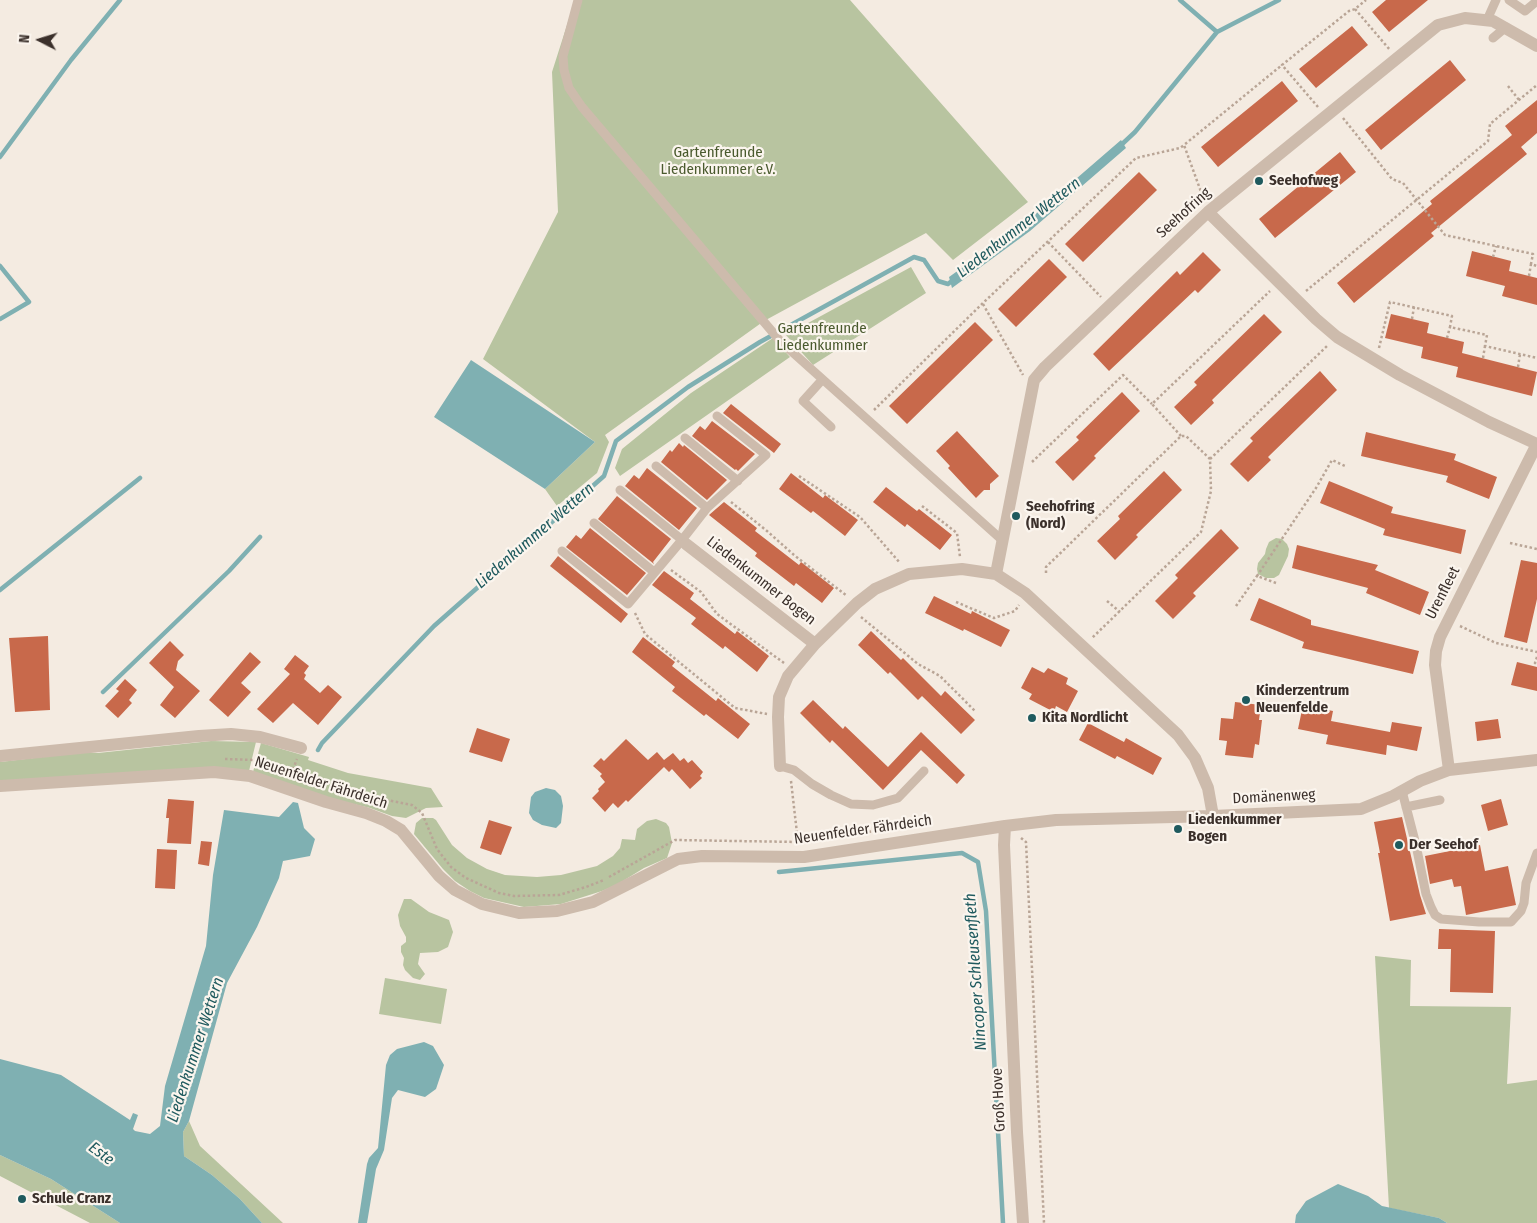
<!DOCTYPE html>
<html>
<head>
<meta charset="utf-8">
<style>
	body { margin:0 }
	#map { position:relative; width:1537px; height:1223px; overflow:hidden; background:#f4ebe1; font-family:"Fira Sans Condensed",sans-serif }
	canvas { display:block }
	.north { position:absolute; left:15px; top:15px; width:50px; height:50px; -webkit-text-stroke:4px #fbf5ee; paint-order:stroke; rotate:275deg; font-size:14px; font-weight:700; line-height:20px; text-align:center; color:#3b302b }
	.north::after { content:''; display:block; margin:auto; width:18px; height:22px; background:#3b302b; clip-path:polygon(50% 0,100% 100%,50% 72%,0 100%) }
</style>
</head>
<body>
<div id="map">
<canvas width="1537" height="1223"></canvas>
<div class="north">N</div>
</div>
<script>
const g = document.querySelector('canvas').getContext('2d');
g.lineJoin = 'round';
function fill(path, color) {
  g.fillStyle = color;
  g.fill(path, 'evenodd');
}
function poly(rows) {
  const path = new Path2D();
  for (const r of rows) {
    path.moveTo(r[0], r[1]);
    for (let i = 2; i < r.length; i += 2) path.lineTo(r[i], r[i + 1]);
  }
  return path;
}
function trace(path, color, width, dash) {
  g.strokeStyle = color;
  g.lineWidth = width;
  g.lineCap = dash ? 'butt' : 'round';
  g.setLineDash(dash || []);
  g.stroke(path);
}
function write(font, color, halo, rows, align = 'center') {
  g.font = font + ' "Fira Sans Condensed",sans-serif';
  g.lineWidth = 4.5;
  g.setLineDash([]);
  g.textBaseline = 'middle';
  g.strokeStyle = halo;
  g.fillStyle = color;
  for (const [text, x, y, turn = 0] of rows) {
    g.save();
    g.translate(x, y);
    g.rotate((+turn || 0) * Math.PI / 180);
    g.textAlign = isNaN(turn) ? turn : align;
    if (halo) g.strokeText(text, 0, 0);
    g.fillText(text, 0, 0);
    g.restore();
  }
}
const green = poly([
	[575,0,850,0,1028,202,953,260,926,233,764,321,605,435,609,442,597,473,557,506,545,489,595,442,483,359,558,212,552,72],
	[911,267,926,293,813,365,786,335],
	[773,338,790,357,620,476,615,468,622,449,691,393],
	[1276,538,1282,539,1287,544,1289,549,1288,556,1279,575,1274,578,1266,578,1258,574,1257,569,1258,563,1265,554,1266,549,1269,542],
	[211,741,256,742,249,771,0,782,0,762,85,752,98,753],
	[261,743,309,757,308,760,348,773,431,788,443,807,426,808,406,818,392,816,370,808,328,798,253,772],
	[422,818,433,818,436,820,452,845,467,858,487,869,505,875,537,877,561,875,597,866,613,856,620,848,622,839,635,840,637,829,647,821,656,819,666,823,669,827,672,843,667,858,644,868,618,884,602,891,561,904,524,907,484,898,470,891,455,881,443,869,414,834,416,823],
	[404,899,411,899,429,912,449,920,453,932,448,947,438,952,420,953,418,964,425,974,420,980,413,978,405,970,403,965,404,958,401,952,401,946,406,942,406,937,400,926,398,915],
	[1375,956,1411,960,1410,1006,1511,1007,1507,1084,1537,1080,1537,1223,1447,1223,1439,1218,1389,1208],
	[385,978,447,989,441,1024,379,1014],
	[189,1121,200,1146,283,1223,262,1223,240,1199,212,1175,184,1156,183,1132],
	[0,1155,51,1179,120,1223,90,1223,0,1176]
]);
const water = poly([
	[1121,140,1126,148,1030,231,952,288,949,277,1025,223],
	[471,360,595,442,545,489,434,417],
	[546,788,555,790,561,796,563,806,561,823,556,828,542,825,533,820,529,813,531,797,535,792],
	[293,802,298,803,304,828,315,839,310,856,283,861,279,878,257,927,227,983,189,1121,183,1132,184,1156,212,1175,240,1199,262,1223,120,1223,51,1179,0,1155,0,1059,61,1075,130,1120,133,1113,138,1115,133,1129,135,1131,150,1134,160,1126,165,1086,206,946,213,875,224,810,279,817],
	[424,1042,433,1046,444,1065,436,1089,425,1097,398,1090,392,1098,384,1150,376,1169,367,1223,358,1223,367,1164,369,1158,378,1148,386,1065,390,1055,397,1049],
	[1338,1184,1368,1196,1382,1206,1439,1218,1447,1223,1295,1223,1296,1215,1306,1201]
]);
const stream = poly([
	[1180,0,1217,32],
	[1119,147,1135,132,1217,32,1279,0],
	[0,157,71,60,120,0],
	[0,266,29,302,0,319],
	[0,590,140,478],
	[103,692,229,571,260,537],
	[318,750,322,743,434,626,604,476,616,441,688,387,760,342,914,257,924,260,938,281,948,284,953,280],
	[779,872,962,853,978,862,986,911,1003,1223]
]);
const building = poly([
	[1386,0,1428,0,1389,32,1372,12],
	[1352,26,1368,45,1316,88,1299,69],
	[1450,60,1466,80,1381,150,1365,130],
	[1282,81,1298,101,1218,167,1201,147],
	[1537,100,1537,133,1521,147,1527,154,1431,233,1434,236,1354,303,1337,283,1432,204,1430,201,1512,135,1505,126],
	[1340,152,1356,172,1275,238,1259,219],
	[1139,172,1157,190,1083,262,1065,244],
	[1472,251,1511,261,1509,271,1537,278,1537,305,1502,296,1505,286,1466,276],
	[1203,252,1221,270,1198,293,1195,290,1109,371,1093,354,1177,271,1180,275],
	[1049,259,1067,277,1016,327,998,309],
	[1264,314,1282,332,1212,400,1214,403,1191,425,1174,407,1197,385,1194,382],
	[1391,314,1429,323,1427,333,1464,342,1462,353,1537,372,1532,396,1456,377,1458,367,1421,358,1423,347,1385,338],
	[975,322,993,340,907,424,889,406],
	[1320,371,1337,390,1268,457,1271,460,1248,482,1230,464,1253,441,1250,438],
	[1122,392,1140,411,1094,456,1096,458,1073,481,1055,462,1079,440,1076,437],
	[731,404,781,444,774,453,723,413],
	[712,421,755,454,738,471,736,469,735,470,692,436,700,426,705,430],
	[957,431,999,476,990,484,990,490,984,490,976,498,948,468,950,466,936,451],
	[1366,432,1456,454,1454,460,1497,477,1489,499,1446,482,1448,476,1361,456],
	[679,443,683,447,684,445,727,480,707,500,661,462,670,450,672,452],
	[647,468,697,508,679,530,625,486,634,475,639,479],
	[1164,471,1182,490,1136,535,1138,537,1115,560,1097,541,1120,519,1118,516],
	[791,473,823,498,825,495,858,520,845,536,813,511,811,513,779,489],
	[1329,481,1393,507,1391,513,1466,530,1461,554,1383,535,1385,529,1320,503],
	[886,487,917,511,919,509,952,535,940,550,907,524,905,527,873,502],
	[617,496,671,539,653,562,654,564,598,519],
	[724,502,757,528,755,531,799,565,801,562,834,588,822,603,796,583,794,586,755,556,757,553,709,515],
	[590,528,646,573,627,595,566,547,576,535,581,539],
	[1221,529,1239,548,1193,593,1196,596,1173,619,1155,601,1178,578,1175,575],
	[1297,545,1378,565,1375,570,1429,592,1420,615,1366,593,1368,588,1292,568],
	[558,556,628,614,621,623,550,566],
	[1521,560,1537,563,1537,599,1527,643,1504,637],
	[664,571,694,593,690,599,735,634,737,631,769,656,757,672,725,646,723,649,691,624,696,618,652,585],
	[934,596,971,614,972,611,1010,630,1001,647,964,629,963,631,925,613],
	[1259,598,1311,620,1311,625,1419,651,1413,674,1302,648,1304,642,1250,620],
	[871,631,901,660,903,658,941,696,945,691,975,720,961,734,922,696,918,700,890,672,888,674,858,645],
	[48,636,50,710,15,712,9,638],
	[643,637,675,662,672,666,716,701,718,698,750,724,738,739,706,714,704,716,672,691,675,687,632,652],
	[170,641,184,655,178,661,176,670,200,691,175,718,160,705,174,687,149,663],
	[250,652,261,662,241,683,251,692,228,717,209,700],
	[295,655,309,666,304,673,306,675,304,679,320,693,328,685,342,697,318,725,293,703,273,723,257,709,290,674,284,669],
	[1517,662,1537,667,1537,691,1511,685],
	[1032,667,1044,673,1048,668,1068,678,1066,684,1078,691,1067,712,1056,706,1054,712,1029,699,1032,694,1021,688],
	[125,679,137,690,129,700,132,703,118,718,105,706,119,691,116,689],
	[813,700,843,729,845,726,888,767,921,732,965,775,957,784,921,750,883,790,832,740,830,743,800,713],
	[1235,702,1261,705,1259,720,1262,720,1259,745,1255,744,1253,758,1225,755,1227,741,1219,740,1221,718,1233,719],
	[1303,705,1333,711,1331,721,1390,732,1392,722,1422,727,1417,751,1387,745,1386,755,1326,744,1328,735,1298,729],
	[1498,719,1501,738,1477,741,1475,722],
	[1088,723,1124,742,1126,738,1162,758,1153,775,1117,756,1115,759,1079,740],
	[477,728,510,739,502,762,469,752],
	[626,739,648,760,657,752,664,760,673,753,680,761,684,758,688,763,692,760,703,772,700,776,702,778,690,789,672,769,669,772,664,767,628,802,626,800,618,808,613,803,605,812,592,798,599,791,598,789,605,782,600,776,602,774,593,766,601,758,604,761],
	[168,799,194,801,191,844,167,843,169,818,166,818],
	[1501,799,1508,825,1488,831,1481,805],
	[1402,817,1420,895,1426,914,1390,921,1378,853,1380,853,1374,822],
	[489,820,512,827,501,855,480,848],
	[201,841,212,842,209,866,198,864],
	[1480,845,1485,871,1508,866,1516,905,1466,915,1461,886,1454,887,1452,879,1430,884,1425,856],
	[157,849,177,850,175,889,155,888],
	[1439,929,1495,931,1493,993,1450,992,1451,949,1438,949]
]);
const path = poly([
	[1355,9,1390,50],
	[1508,86,1519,100],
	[1318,107,1282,65,1349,11,1355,9,1366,0],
	[1343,118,1392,179,1403,183,1445,235,1533,254,1531,264,1537,266],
	[1204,200,1184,145,1282,65],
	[1048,242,1101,297],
	[1493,257,1496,246],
	[1529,276,1531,264],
	[1306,291,1488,141,1490,124,1537,85],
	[983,304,1023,375],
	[1412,319,1414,307],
	[1447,338,1450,327],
	[1379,348,1390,302,1452,316,1450,327,1487,335,1485,346,1537,358],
	[1483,358,1485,346],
	[1518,367,1520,354],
	[874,410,983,303,1136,158,1180,148,1184,145],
	[1181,436,1152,404,1270,291],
	[1210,459,1327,346],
	[1032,462,1123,375,1152,404],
	[799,476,860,517,900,563],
	[731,502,767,531,794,555,847,596],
	[922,506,957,533,960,557],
	[1510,543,1537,549],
	[671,570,701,592,717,614,784,663],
	[1046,573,1046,567,1181,436,1186,436,1210,459,1211,491,1201,532,1092,638],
	[1276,583,1257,576,1316,488,1332,460,1345,466],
	[1107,601,1120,612],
	[956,602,994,618,1015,611,1019,605],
	[1236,606,1257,576],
	[635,613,645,634,735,708,767,714],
	[861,617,918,664,940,676,975,711],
	[1460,626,1496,643,1537,652],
	[1537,657,1535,663,1537,663],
	[225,759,254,760,308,780],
	[291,774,297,759],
	[791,781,798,842],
	[332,789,412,805,422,813,437,849,451,867,466,878,499,893,514,896,559,895,586,887,604,880],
	[1021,838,1026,842,1044,1223],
	[609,877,675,840,798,842,910,826]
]);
const lane = poly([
	[578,0,563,56,564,70,569,88,582,107,781,342,1002,540],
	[1509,0,1525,11,1537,1],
	[1487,20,1496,0],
	[1493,38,1506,27],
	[822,380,803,401,831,427],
	[685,438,738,481],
	[656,466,707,508],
	[620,490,686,543],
	[594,523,654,572],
	[562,551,628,604,682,540,707,508,766,455,717,416],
	[780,766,794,770,812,784,831,795,851,804,873,805,898,798,924,771],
	[1402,791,1416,845,1426,894,1431,907,1435,915,1441,919,1479,922,1511,922,1521,911,1524,903,1526,883,1537,853],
	[1406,807,1440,800]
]);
const street = poly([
	[1208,212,1316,319,1337,337,1400,375,1489,422,1537,444],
	[686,544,815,644],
	[996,574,1034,380,1045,367,1208,212,1438,25,1465,18,1493,21,1537,46],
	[0,756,199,736,231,734,260,737,301,748],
	[780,766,778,717,779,697,788,676,815,644,857,603,875,589,909,574,962,569,996,574,1025,593,1178,735,1195,758,1208,788,1213,816],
	[1449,770,1435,665,1436,651,1440,637,1537,444],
	[0,786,214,772,250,776,326,802,366,813,386,821,401,830,439,876,455,890,482,904,519,913,557,911,593,902,678,859,702,856,804,857,1005,826,1056,820,1213,816,1361,809,1393,796,1420,781,1449,770,1537,760],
	[1005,826,1004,845,1017,1132,1023,1223]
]);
const markers = [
	[1259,181,5,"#1f5a5e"],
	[1016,516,5,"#1f5a5e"],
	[1246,700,5,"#1f5a5e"],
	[1032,718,5,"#1f5a5e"],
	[1178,829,5,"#1f5a5e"],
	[1399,845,5,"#1f5a5e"],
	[22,1199,5,"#1f5a5e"]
];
const parkNames = [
	["Gartenfreunde",718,153],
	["Liedenkummer e.V.",718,170],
	["Gartenfreunde",822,329],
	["Liedenkummer",822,346]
];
const poiNames = [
	["Seehofweg",1269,181],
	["Seehofring",1026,507],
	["(Nord)",1026,524],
	["Kinderzentrum",1256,691],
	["Neuenfelde",1256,708],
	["Kita Nordlicht",1042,718],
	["Liedenkummer",1188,820],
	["Bogen",1188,837],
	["Der Seehof",1409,845],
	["Schule Cranz",32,1199]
];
const streetNames = [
	["Seehofring",1184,213,-42],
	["Liedenkummer Bogen",761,581,38],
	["Urenfleet",1443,593,-63],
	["Neuenfelder Fährdeich",321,783,18],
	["Domänenweg",1274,797,-3],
	["Neuenfelder Fährdeich",863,830,-8],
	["Groß Hove",999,1100,-93]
];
const waterNames = [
	["Liedenkummer Wettern",1019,228,-38],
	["Liedenkummer Wettern",535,536,-41],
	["Nincoper Schleusenfleth",976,972,-94],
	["Liedenkummer Wettern",196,1050,-72],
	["Este",101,1154,37]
];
fill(green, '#b8c4a0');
fill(water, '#7fb0b2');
trace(stream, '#7fb0b2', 4.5);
fill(building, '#c8694b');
trace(path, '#b9a596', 2.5, [2.5, 2.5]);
trace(lane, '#cdbbac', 9);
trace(street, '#cdbbac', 12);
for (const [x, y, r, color] of markers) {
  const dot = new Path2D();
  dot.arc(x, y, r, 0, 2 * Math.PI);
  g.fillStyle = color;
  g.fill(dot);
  trace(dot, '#fbf5ee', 2);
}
write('15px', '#4a5a2e', '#fbf5ee', parkNames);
write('bold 15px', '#3b302b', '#fbf5ee', poiNames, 'left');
write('15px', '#3b302b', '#fbf5ee', streetNames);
write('italic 16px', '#1f5a5e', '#fbf5ee', waterNames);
</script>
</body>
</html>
